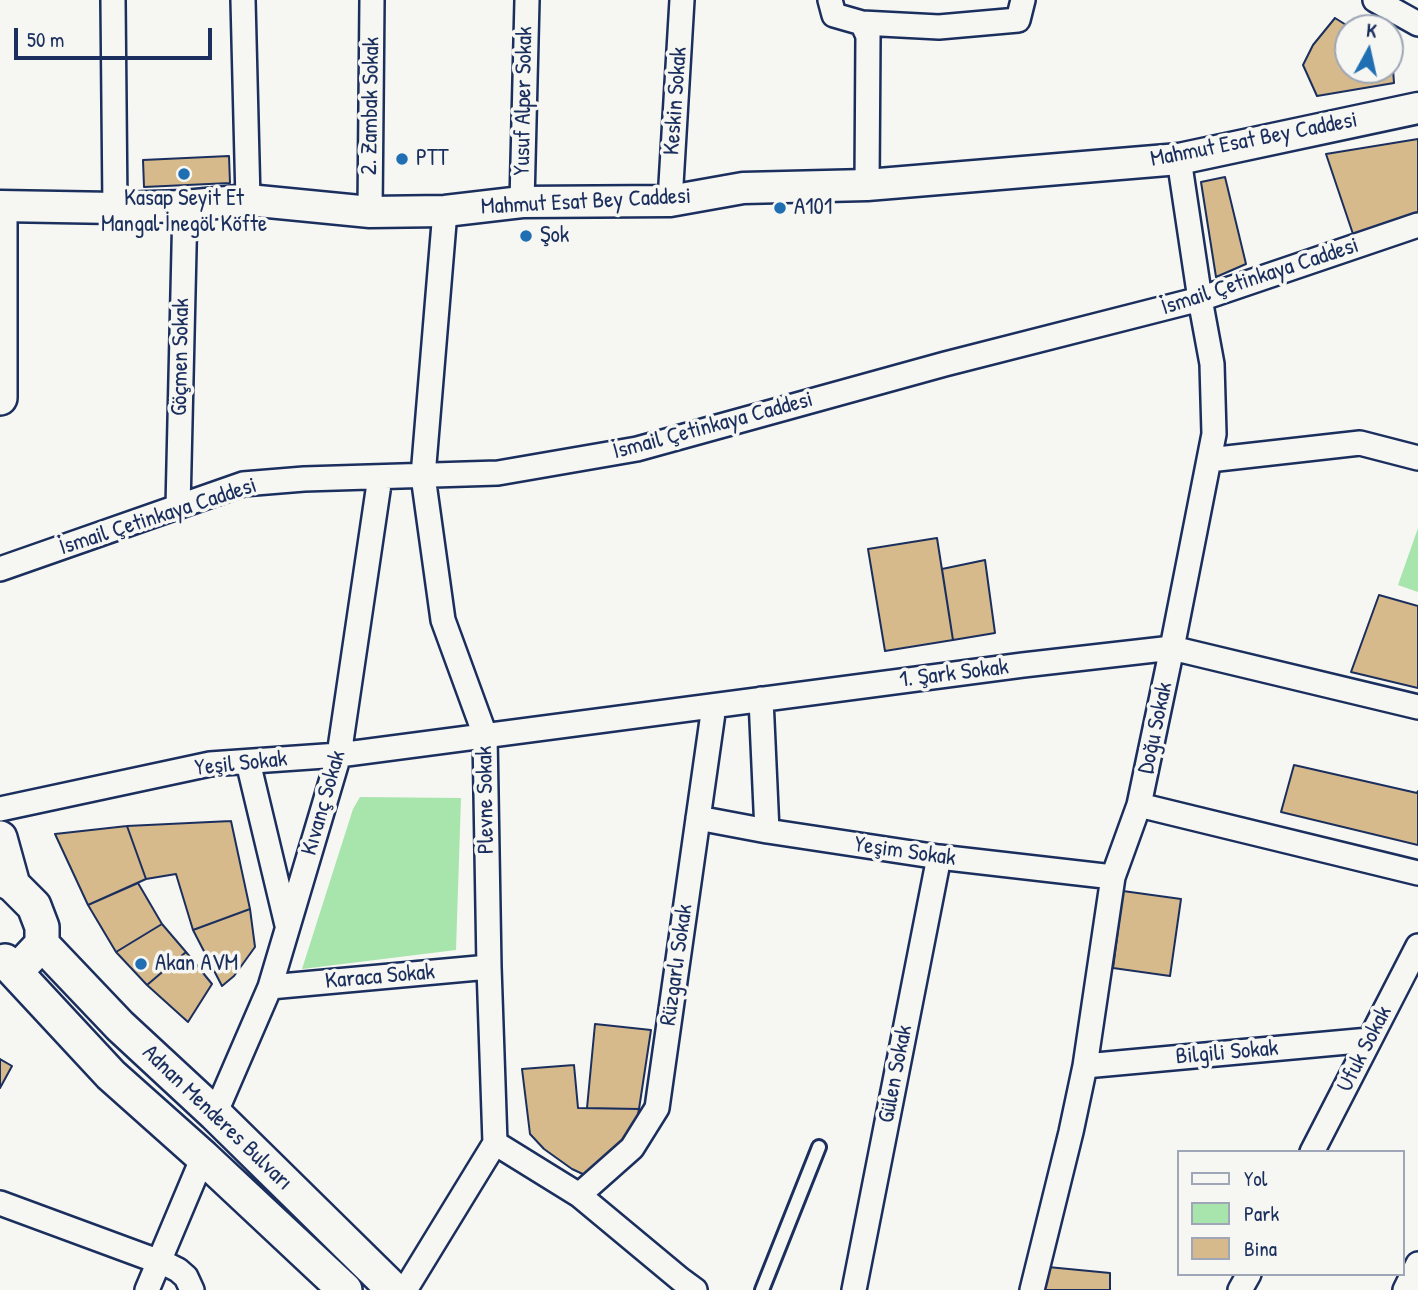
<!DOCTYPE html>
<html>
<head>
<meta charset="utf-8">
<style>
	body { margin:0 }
	#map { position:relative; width:1418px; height:1290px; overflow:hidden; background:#f6f6f2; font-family:"Patrick Hand",sans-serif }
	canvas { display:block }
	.legend { position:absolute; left:1177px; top:1150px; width:228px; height:126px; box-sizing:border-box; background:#f6f6f2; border:2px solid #9ea6b7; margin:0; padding:9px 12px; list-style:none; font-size:21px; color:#1b2f5e }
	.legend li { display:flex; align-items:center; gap:14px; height:35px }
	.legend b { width:35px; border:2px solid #9ea6b7 }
	.north { position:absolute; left:1334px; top:14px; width:70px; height:70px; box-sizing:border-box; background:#f6f6f2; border:2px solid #9ea6b7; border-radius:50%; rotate:8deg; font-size:19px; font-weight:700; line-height:28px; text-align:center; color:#1b2f5e }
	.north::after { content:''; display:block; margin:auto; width:24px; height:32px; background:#1f6fb2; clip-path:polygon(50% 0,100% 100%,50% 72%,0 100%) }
	.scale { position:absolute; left:14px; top:28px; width:198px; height:32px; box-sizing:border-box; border:4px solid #1b2f5e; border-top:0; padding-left:9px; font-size:21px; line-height:24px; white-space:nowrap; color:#1b2f5e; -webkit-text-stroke:5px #f6f6f2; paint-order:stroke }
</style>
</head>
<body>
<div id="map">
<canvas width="1418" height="1290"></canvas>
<ul class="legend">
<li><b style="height:9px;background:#f6f6f2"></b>Yol</li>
<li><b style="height:19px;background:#a7e5ac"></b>Park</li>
<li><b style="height:19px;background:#d6ba8b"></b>Bina</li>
</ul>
<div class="north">K</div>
<div class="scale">50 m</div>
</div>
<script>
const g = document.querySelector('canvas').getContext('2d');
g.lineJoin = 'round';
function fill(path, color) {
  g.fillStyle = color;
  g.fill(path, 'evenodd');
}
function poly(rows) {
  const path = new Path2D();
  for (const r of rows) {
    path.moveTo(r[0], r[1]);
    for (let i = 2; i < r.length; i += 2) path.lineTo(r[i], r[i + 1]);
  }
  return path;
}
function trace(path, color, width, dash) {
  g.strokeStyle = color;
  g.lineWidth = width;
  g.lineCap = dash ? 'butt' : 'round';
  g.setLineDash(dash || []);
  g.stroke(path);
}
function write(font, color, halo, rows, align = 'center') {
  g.font = font + ' "Patrick Hand",sans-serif';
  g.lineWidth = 7;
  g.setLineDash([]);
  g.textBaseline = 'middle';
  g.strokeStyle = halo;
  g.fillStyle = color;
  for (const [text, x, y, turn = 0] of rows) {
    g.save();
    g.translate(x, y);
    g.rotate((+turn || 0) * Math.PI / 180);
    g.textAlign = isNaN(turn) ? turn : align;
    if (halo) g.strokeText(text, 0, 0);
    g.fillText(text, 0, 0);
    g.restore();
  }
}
const green = poly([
	[1418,528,1418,592,1398,585],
	[360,797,461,798,456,950,302,969,353,809]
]);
const building = poly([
	[1335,18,1351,28,1348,28,1348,70,1390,70,1390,54,1392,55,1394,83,1317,96,1303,65,1313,45,1335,18],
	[1418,139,1418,216,1353,234,1326,154,1418,139],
	[229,156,230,183,144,187,143,160,229,156],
	[1225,177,1246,264,1216,277,1201,182,1225,177],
	[937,538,953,640,885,651,868,549,937,538],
	[985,560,995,633,953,640,942,569,985,560],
	[1379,595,1418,606,1418,688,1351,672,1379,595],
	[1294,765,1417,793,1418,791,1418,845,1281,812,1294,765],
	[231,821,250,909,193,930,176,874,146,879,127,826,231,821],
	[127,826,146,879,88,905,55,834,127,826],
	[138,883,162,924,116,952,88,905,138,883],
	[1123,891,1181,899,1170,976,1113,968,1123,891],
	[250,909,255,947,234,976,222,986,193,930,250,909],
	[162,924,186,952,147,985,116,952,162,924],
	[186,952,212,984,188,1022,147,985,186,952],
	[595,1024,651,1030,639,1109,587,1108,595,1024],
	[0,1059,12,1066,0,1088,0,1059],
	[574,1065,578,1108,639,1109,635,1131,587,1176,572,1169,544,1149,530,1134,522,1069,574,1065],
	[1048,1267,1110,1273,1110,1290,1043,1290,1048,1267]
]);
const service = poly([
	[762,1290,819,1147]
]);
const minor = poly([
	[113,0,115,208],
	[243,0,248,200],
	[830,0,834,15,862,23,868,36,867,185],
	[1375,0,1418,24],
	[862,23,939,27,1018,20,1023,0],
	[670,201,682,0],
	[522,202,527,0],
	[370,212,372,0],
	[1209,460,1360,443,1418,458],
	[178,507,185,206],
	[0,569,243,484,304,479,498,473,637,449,945,364,1200,299,1418,225],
	[761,699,767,831],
	[248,762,287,925],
	[1139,805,1418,873],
	[0,809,210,764,339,755,1023,665,1172,648,1418,707],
	[698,818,767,831,939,857,1113,877],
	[270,987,489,967],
	[1085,1066,1369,1040],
	[215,1114,270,987,339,755,380,477],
	[495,1143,579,1195,680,1279,695,1290],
	[1312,1152,1418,946],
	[579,1195,632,1148,657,1108,714,706],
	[0,1203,168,1265,178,1270,186,1277,192,1290],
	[147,1290,203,1157],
	[405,1290,495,1143,489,967,485,735,443,620,423,476,445,211],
	[854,1290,939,857],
	[1032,1290,1071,1132,1085,1066,1113,877,1139,805,1172,648,1214,434,1212,364,1200,299,1179,159],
	[1240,1290,1249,1274],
	[1405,1290,1418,1264]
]);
const tertiary = poly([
	[0,206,115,208,185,206,248,200,370,212,445,211,522,202,670,201,743,188,867,185,1179,159,1418,108]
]);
const secondary = poly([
	[0,212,0,398],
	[0,838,13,885],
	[0,878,13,885,34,906,42,927,42,944,27,960],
	[42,944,120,1026,215,1114,394,1290],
	[5,961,111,1075,203,1157,345,1290]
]);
const markers = [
	[402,159,7,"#1f6fb2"],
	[184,174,7,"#1f6fb2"],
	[780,208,7,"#1f6fb2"],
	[526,236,7,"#1f6fb2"],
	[141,964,7,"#1f6fb2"]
];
const streetNames = [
	["Yusuf Alper Sokak",524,101,-89],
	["Keskin Sokak",676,101,-86],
	["2. Zambak Sokak",371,106,-89],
	["Mahmut Esat Bey Caddesi",1254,140,-11],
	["Mahmut Esat Bey Caddesi",586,202,-3],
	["İsmail Çetinkaya Caddesi",1260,277,-18],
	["Göçmen Sokak",181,357,-89],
	["İsmail Çetinkaya Caddesi",713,426,-15],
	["İsmail Çetinkaya Caddesi",158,517,-18],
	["1. Şark Sokak",954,674,-7],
	["Doğu Sokak",1156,728,-78],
	["Yeşil Sokak",241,764,-6],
	["Plevne Sokak",486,800,-91],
	["Kıvanç Sokak",324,803,-74],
	["Yeşim Sokak",905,852,8],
	["Rüzgarlı Sokak",677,965,-82],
	["Karaca Sokak",380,977,-5],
	["Ufuk Sokak",1365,1049,-63],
	["Bilgili Sokak",1227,1053,-5],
	["Gülen Sokak",896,1074,-79],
	["Adnan Menderes Bulvarı",217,1118,44]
];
const poiNames = [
	["PTT",416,159],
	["Kasap Seyit Et",184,199,"center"],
	["Mangal İnegöl Köfte",184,225,"center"],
	["A101",794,208],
	["Şok",540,236],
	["Akan AVM",155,964]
];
fill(green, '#a7e5ac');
fill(building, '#d6ba8b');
trace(building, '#1b2f5e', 2);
trace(service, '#1b2f5e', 18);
trace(minor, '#1b2f5e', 28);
trace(tertiary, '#1b2f5e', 35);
trace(secondary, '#1b2f5e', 38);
trace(service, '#f6f6f2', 12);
trace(minor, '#f6f6f2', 23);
trace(tertiary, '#f6f6f2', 30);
trace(secondary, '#f6f6f2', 33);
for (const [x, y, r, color] of markers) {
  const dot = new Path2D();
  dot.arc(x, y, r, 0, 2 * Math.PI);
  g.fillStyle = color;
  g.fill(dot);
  trace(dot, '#f6f6f2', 2.5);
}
write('23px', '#1b2f5e', '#f6f6f2', streetNames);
write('23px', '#1b2f5e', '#f6f6f2', poiNames, 'left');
</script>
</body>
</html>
